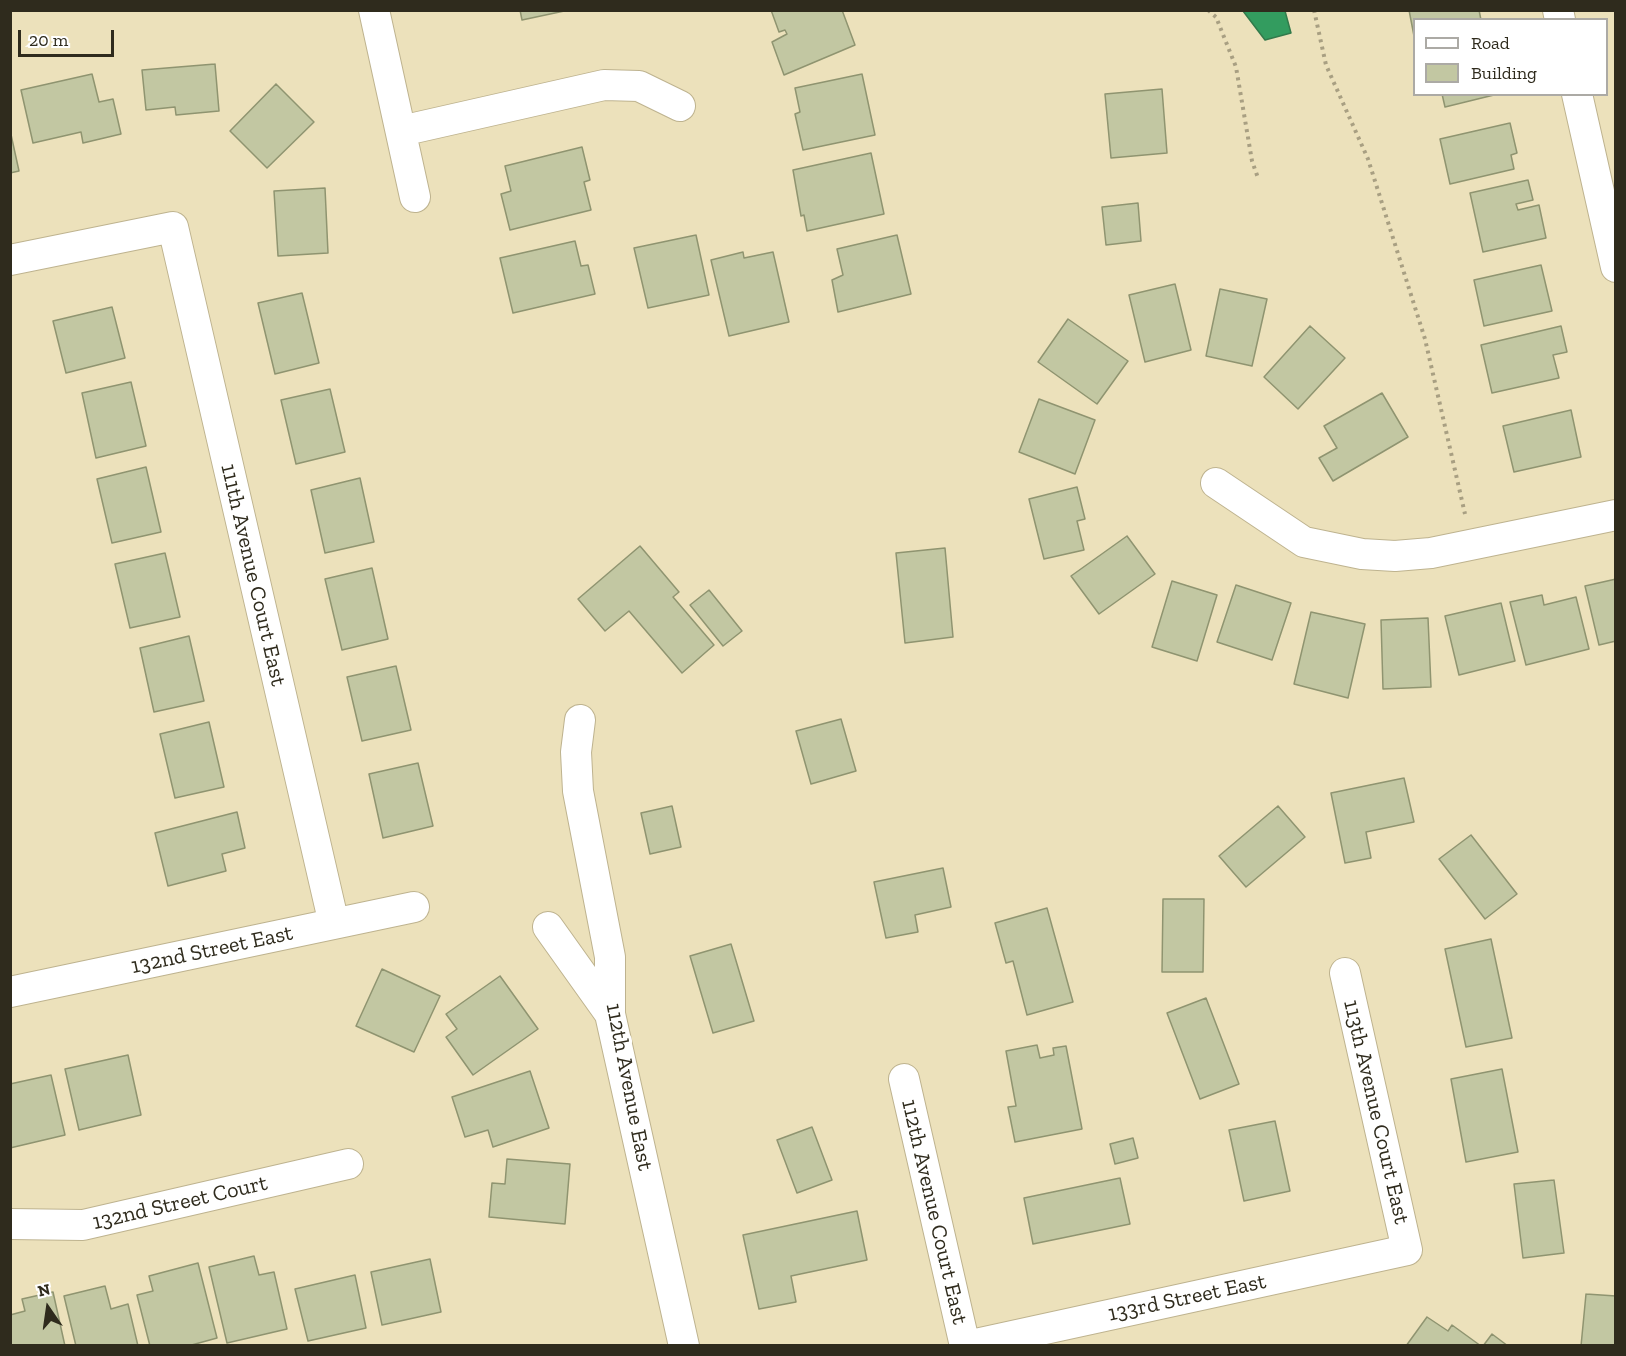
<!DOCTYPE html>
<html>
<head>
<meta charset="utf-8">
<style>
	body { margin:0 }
	#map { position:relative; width:1626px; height:1356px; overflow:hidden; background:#ece1bb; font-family:"Zilla Slab",serif }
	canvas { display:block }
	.frame { position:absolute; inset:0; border:12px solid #2f2b1d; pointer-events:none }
	.legend { position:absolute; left:1413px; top:18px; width:195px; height:78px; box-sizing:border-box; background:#fff; border:2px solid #acaaa5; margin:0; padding:8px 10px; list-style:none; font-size:18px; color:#2f2b1d }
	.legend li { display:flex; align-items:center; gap:12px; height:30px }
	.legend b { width:30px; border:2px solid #acaaa5 }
	.north { position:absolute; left:18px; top:1278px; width:60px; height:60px; -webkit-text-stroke:4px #fff; paint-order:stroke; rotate:347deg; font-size:16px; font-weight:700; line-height:24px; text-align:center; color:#2f2b1d }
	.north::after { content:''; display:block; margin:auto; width:21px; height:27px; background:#2f2b1d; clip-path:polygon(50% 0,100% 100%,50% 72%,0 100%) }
	.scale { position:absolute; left:18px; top:30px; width:96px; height:27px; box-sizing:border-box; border:3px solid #2f2b1d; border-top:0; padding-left:8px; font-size:18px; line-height:21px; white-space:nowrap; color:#2f2b1d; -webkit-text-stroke:4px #fff; paint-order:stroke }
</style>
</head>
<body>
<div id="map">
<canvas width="1626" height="1356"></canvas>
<div class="frame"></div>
<ul class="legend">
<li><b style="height:8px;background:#fff"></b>Road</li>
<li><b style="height:16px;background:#c2c7a2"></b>Building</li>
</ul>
<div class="north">N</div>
<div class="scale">20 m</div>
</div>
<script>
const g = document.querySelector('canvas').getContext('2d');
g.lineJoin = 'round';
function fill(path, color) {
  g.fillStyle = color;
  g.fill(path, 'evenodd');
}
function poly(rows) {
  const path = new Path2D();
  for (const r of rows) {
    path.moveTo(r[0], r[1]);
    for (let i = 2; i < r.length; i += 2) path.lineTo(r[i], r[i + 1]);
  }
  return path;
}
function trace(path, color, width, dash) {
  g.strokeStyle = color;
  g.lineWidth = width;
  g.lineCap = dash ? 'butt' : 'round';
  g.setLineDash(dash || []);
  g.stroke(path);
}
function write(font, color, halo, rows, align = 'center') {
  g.font = font + ' "Zilla Slab",serif';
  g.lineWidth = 6;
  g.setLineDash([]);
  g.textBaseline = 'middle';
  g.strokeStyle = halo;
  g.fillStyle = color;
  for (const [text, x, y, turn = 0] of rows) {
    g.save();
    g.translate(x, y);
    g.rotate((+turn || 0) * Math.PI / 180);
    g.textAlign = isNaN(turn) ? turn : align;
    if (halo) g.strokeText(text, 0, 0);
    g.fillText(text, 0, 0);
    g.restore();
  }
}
const water = poly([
	[1243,11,1285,11,1291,33,1265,40,1243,11]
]);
const building = poly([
	[520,10,569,10,522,20,520,10],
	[771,10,842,10,855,45,784,75,772,42,787,34,785,30,779,32,771,10],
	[1409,10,1479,10,1481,20,1414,20,1414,36,1409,10],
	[215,64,219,111,176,115,175,107,146,110,142,70,215,64],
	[92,74,99,102,113,99,121,134,83,143,81,132,33,143,21,90,92,74],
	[862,74,875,135,803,150,795,114,800,112,795,88,862,74],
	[276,84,314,122,267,168,230,131,276,84],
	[1162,89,1167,153,1111,158,1105,94,1162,89],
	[1442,94,1498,94,1445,107,1442,94],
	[1510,123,1517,153,1511,155,1514,169,1450,184,1440,139,1510,123],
	[10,130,19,171,10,173,10,130],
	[582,147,590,180,584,182,591,210,510,230,501,194,511,191,505,166,582,147],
	[871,153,884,214,807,231,804,215,801,216,793,170,871,153],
	[1528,180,1533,200,1516,204,1518,210,1539,205,1546,238,1483,252,1470,193,1528,180],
	[325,188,328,253,278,256,274,191,325,188],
	[1138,203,1141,241,1106,245,1102,207,1138,203],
	[696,235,709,295,648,308,634,248,696,235],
	[897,235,911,294,838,312,832,280,843,275,837,249,897,235],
	[575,241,581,266,588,265,595,294,513,313,500,258,575,241],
	[743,252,744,258,773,252,789,322,729,336,711,260,743,252],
	[1541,265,1552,311,1484,326,1474,280,1541,265],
	[1175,284,1191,350,1145,362,1129,295,1175,284],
	[1220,289,1267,299,1252,366,1206,356,1220,289],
	[302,293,319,363,275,374,258,303,302,293],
	[112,307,125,358,66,373,53,321,112,307],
	[1068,319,1128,361,1097,404,1038,362,1068,319],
	[1310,326,1345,358,1298,409,1264,377,1310,326],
	[1561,326,1567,352,1553,355,1559,378,1492,393,1481,345,1561,326],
	[131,382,146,446,96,458,82,393,131,382],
	[330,389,345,452,296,464,281,400,330,389],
	[1382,393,1408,437,1333,481,1319,458,1337,448,1324,426,1382,393],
	[1039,399,1095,420,1075,474,1019,452,1039,399],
	[1571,410,1581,457,1514,472,1503,426,1571,410],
	[146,467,161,532,112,543,97,479,146,467],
	[360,478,374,542,325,553,311,490,360,478],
	[1077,487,1085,519,1077,521,1084,550,1044,559,1029,499,1077,487],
	[1127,536,1155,574,1099,614,1071,576,1127,536],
	[640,546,679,592,673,597,714,645,682,673,629,611,605,631,578,599,640,546],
	[945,548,953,637,905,643,896,553,945,548],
	[165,553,180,617,130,628,115,564,165,553],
	[372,568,388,639,342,650,325,579,372,568],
	[1616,579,1616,641,1599,645,1585,586,1616,579],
	[1172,581,1217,595,1197,661,1152,647,1172,581],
	[1236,585,1291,603,1272,660,1217,642,1236,585],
	[709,590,742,631,723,646,690,605,709,590],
	[1542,595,1544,605,1576,597,1589,649,1526,665,1510,602,1542,595],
	[1501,603,1515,661,1459,675,1445,616,1501,603],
	[1311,612,1365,624,1348,698,1294,684,1311,612],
	[1428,618,1431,687,1383,689,1381,620,1428,618],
	[189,636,204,701,154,712,140,648,189,636],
	[396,666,411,730,362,741,347,677,396,666],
	[841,719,856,771,811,784,796,731,841,719],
	[209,722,224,787,175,798,160,734,209,722],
	[418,763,433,826,383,838,369,774,418,763],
	[1404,778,1414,822,1366,832,1371,858,1345,863,1331,793,1404,778],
	[672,806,681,847,650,854,641,813,672,806],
	[1278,806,1305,837,1246,887,1219,856,1278,806],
	[237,812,245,848,222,854,226,871,168,886,155,833,237,812],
	[1471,835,1517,894,1485,919,1439,859,1471,835],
	[943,868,951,907,915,915,918,932,886,938,874,882,943,868],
	[1163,899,1204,899,1203,972,1162,972,1163,899],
	[1047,908,1073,1002,1027,1015,1013,961,1006,963,995,923,1047,908],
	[1491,939,1512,1038,1466,1047,1445,949,1491,939],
	[731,944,754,1021,713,1033,690,956,731,944],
	[382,969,440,996,414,1052,356,1026,382,969],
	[500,976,538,1029,473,1075,446,1037,457,1029,446,1014,500,976],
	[1206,998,1239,1084,1200,1099,1167,1013,1206,998],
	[1037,1045,1040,1058,1054,1055,1053,1048,1066,1046,1082,1129,1015,1142,1008,1107,1016,1106,1006,1051,1037,1045],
	[128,1055,141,1115,79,1130,65,1069,128,1055],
	[1502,1069,1518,1152,1466,1162,1451,1079,1502,1069],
	[530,1071,549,1128,493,1147,488,1130,465,1137,452,1097,530,1071],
	[51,1075,65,1135,10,1148,10,1084,51,1075],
	[1275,1121,1290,1191,1244,1201,1229,1130,1275,1121],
	[812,1127,832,1180,797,1193,777,1140,812,1127],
	[1133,1138,1138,1158,1115,1164,1110,1144,1133,1138],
	[507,1159,570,1164,565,1224,489,1217,492,1183,505,1184,507,1159],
	[1120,1178,1130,1224,1033,1244,1024,1198,1120,1178],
	[1554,1180,1564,1253,1523,1258,1514,1184,1554,1180],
	[857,1211,867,1260,791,1276,796,1302,759,1309,743,1235,857,1211],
	[254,1256,259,1275,274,1272,287,1329,227,1343,209,1267,254,1256],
	[430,1259,441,1312,382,1325,371,1272,430,1259],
	[198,1263,217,1338,188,1346,150,1346,137,1295,153,1291,149,1276,198,1263],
	[355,1275,366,1328,308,1341,295,1289,355,1275],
	[105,1286,111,1309,128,1304,138,1346,76,1346,64,1296,105,1286],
	[53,1292,65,1346,10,1346,10,1315,25,1311,22,1299,53,1292],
	[1586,1294,1616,1296,1616,1346,1581,1346,1586,1294],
	[1427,1317,1448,1331,1452,1325,1481,1346,1406,1346,1427,1317],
	[1492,1334,1508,1346,1483,1346,1492,1334]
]);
const path = poly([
	[1052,10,1055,10],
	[1208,10,1216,17,1236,67,1252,161,1258,178],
	[1314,10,1326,65,1368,159,1425,339,1465,514]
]);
const minor = poly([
	[374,10,415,197],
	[1558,10,1560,20],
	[1577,94,1616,267],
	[401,131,604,85,639,86,680,106],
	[10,260,173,227,334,924],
	[1216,483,1304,542,1362,554,1395,556,1431,553,1616,515],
	[580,720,576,752,578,791,610,957,610,1014,684,1346],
	[548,927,610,1014],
	[10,992,414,907],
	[904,1079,965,1346],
	[10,1224,83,1225,348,1164],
	[967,1346,1407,1250,1345,973]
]);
const streetNames = [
	["111th Avenue Court East",253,575,77],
	["132nd Street East",212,950,-12],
	["112th Avenue East",629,1087,79],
	["113th Avenue Court East",1376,1112,77],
	["132nd Street Court",180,1203,-13],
	["112th Avenue Court East",934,1212,77],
	["133rd Street East",1187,1298,-12]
];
fill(water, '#339c5f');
trace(water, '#327a4b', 1.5);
fill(building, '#c2c7a2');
trace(building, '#8f9470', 1.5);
trace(minor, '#beb38f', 32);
trace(path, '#a89f82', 4, [3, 4.5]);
trace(minor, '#fff', 30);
write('22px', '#2f2b1d', '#fff', streetNames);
</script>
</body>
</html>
